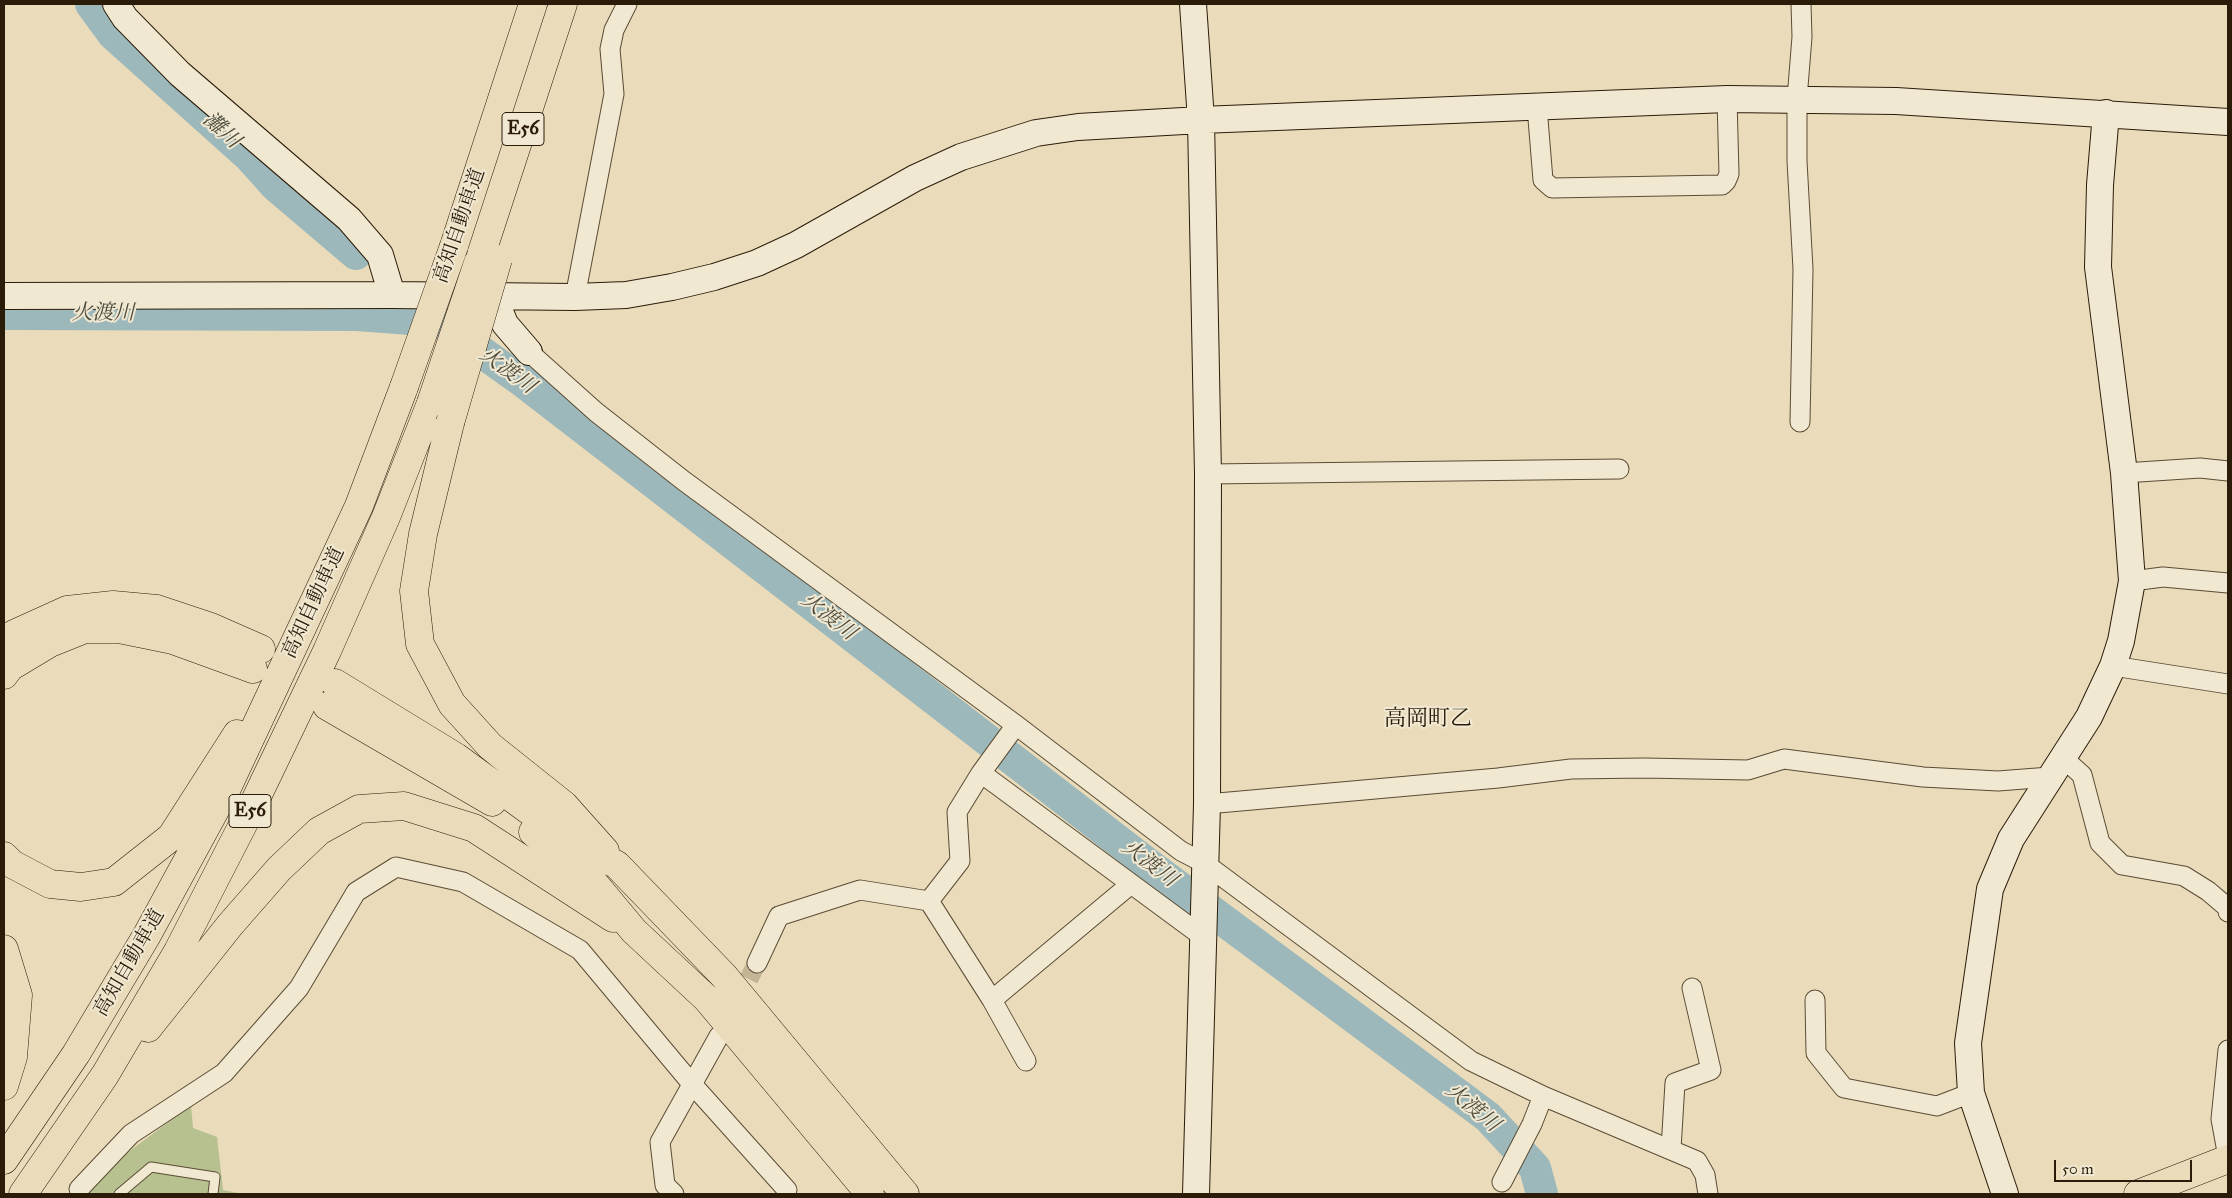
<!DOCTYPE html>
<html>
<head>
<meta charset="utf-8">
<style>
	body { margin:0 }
	#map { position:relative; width:2232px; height:1198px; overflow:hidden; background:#eadbba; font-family:"IM FELL Great Primer",serif }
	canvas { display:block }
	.frame { position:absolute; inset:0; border:5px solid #2a1c09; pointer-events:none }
	.scale { position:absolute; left:2054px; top:1160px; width:138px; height:22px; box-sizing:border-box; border:2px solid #2a1c09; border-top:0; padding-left:6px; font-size:15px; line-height:18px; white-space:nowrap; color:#2a1c09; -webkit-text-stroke:4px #f1e8d2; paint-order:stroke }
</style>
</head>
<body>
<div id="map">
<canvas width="2232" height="1198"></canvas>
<div class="frame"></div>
<div class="scale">50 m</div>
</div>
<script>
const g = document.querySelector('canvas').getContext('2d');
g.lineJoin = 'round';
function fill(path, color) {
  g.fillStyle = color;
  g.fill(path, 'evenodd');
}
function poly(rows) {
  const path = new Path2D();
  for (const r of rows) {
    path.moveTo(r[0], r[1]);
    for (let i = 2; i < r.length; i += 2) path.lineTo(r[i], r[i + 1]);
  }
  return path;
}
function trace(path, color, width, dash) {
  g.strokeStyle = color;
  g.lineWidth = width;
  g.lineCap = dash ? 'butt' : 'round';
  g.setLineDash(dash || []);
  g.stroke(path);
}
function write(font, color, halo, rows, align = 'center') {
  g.font = font + ' "IM FELL Great Primer","Noto Serif JP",serif';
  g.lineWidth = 4;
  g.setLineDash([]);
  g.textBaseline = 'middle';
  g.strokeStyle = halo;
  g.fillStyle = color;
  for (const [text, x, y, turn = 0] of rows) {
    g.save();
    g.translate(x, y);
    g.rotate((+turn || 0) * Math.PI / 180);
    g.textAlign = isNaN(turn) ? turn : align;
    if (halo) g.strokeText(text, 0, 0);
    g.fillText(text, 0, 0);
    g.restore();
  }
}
const green = poly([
	[191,1105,193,1128,217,1137,223,1190,243,1194,81,1194,107,1168]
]);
const river = poly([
	[91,4,113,34,249,156,276,186,356,254],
	[4,314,357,315,437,321],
	[449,329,525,383,1148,864,1488,1117,1535,1168,1542,1194]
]);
const streetTunnel = poly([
	[736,1004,757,963]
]);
const lane = poly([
	[119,1194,151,1167,215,1177,213,1194]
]);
const street = poly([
	[1537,107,1543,180,1552,188,1722,185,1726,181,1729,174,1727,99],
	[575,297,614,94,610,49,614,30,627,4],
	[529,352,596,412,684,481,1016,725,1181,851,1204,863,1471,1061,1543,1096,1697,1161,1705,1175,1708,1194],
	[1800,422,1803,269,1797,161,1797,99,1802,37,1801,4],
	[2124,473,2200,468,2228,471],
	[1208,474,1619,469],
	[2132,581,2163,577,2228,583],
	[2113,666,2228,684],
	[1016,725,981,773,1202,936],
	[2062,757,2082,775,2100,843,2122,865,2184,876,2208,891,2228,908,2228,912],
	[981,773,957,812,960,861,929,901,992,1000,1131,884],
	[1207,804,1498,778,1571,769,1645,768,1748,770,1784,759,1923,777,1998,781,2050,777],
	[757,963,779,916,860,890,929,901],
	[992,1000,1026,1061],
	[1815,1000,1816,1053,1844,1088,1937,1106,1971,1093],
	[2228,1050,2221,1119,2228,1157],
	[1671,1149,1675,1083,1711,1070,1692,988],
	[1502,1182,1532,1124,1543,1096],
	[79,1189,131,1134,224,1073,299,988,356,892,396,867,463,882,580,950,692,1084,787,1190],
	[674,1194,665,1185,660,1142,719,1036]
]);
const secondary = poly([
	[116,4,125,18,180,74,349,219,380,255,392,295],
	[1193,4,1201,120,1208,474,1207,804,1196,1194],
	[4,296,392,295,575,297,626,295,672,287,714,277,757,263,796,245,915,178,961,157,1036,133,1078,127,1201,120,1727,99,1896,101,2228,122],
	[494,297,505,324,529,352],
	[2005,1194,1971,1093,1968,1043,1990,889,2011,839,2089,717,2113,666,2121,641,2132,581,2124,473,2098,267,2100,185,2106,113]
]);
const highway = poly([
	[454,246,533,4],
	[481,255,563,4],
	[450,423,423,534,414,591,420,644,452,704,490,746,564,805,605,851],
	[4,643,14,634,67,610,113,605,157,609,211,627,261,649],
	[4,675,10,667,50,643,85,629,119,629,173,640,253,669],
	[335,683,456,757,564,836,617,865,724,976,905,1194],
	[327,706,492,802],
	[533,832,594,883,634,931,707,999,870,1194],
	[4,856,12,864,50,884,81,887,114,882,171,837,237,734],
	[4,949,18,995,13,1057,4,1086],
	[148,1028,230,925,279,869,319,831,359,809,404,806,474,828,613,918],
	[4,1160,76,1054,147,935,226,790,359,506,404,387],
	[23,1194,105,1075,178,951,254,803,327,651,386,517,431,403],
	[2138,1194,2228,1159]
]);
const highwayBridge = poly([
	[404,387,454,246],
	[431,403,478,263],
	[450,423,498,259]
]);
const shields = [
	[523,129,42],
	[250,811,42]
];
const shieldNames = [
	["E56",523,129],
	["E56",250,811]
];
const streetNames = [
	["高知自動車道",460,226,-71],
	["高知自動車道",314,603,-65],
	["高知自動車道",130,963,-60]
];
const waterNames = [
	["灘川",221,131,42],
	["火渡川",103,314],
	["火渡川",507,371,36],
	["火渡川",828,617,38],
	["火渡川",1149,864,37],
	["火渡川",1472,1108,40]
];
const quarterNames = [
	["高岡町乙",1428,720]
];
fill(green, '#b7c08f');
trace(river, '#9db8ba', 32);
trace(streetTunnel, '#c4b597', 19, [19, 9]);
trace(lane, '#5a4c35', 11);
trace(street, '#5a4c35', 21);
trace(secondary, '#2a1c09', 28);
trace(highway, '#2a1c09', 29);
trace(lane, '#f1e8d2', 9);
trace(street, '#f1e8d2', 19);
trace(secondary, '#f1e8d2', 26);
trace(highway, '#eadbba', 28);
trace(highwayBridge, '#2a1c09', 29, []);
trace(highwayBridge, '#eadbba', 28);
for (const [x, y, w] of shields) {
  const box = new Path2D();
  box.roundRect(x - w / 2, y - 16.5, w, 33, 4);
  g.fillStyle = '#f1e8d2';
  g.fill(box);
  trace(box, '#2a1c09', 1);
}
write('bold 19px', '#2a1c09', null, shieldNames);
write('20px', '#2a1c09', '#f1e8d2', streetNames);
write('italic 21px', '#4c4b3e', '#f1e8d2', waterNames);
write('22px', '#2a1c09', '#f1e8d2', quarterNames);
</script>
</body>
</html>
